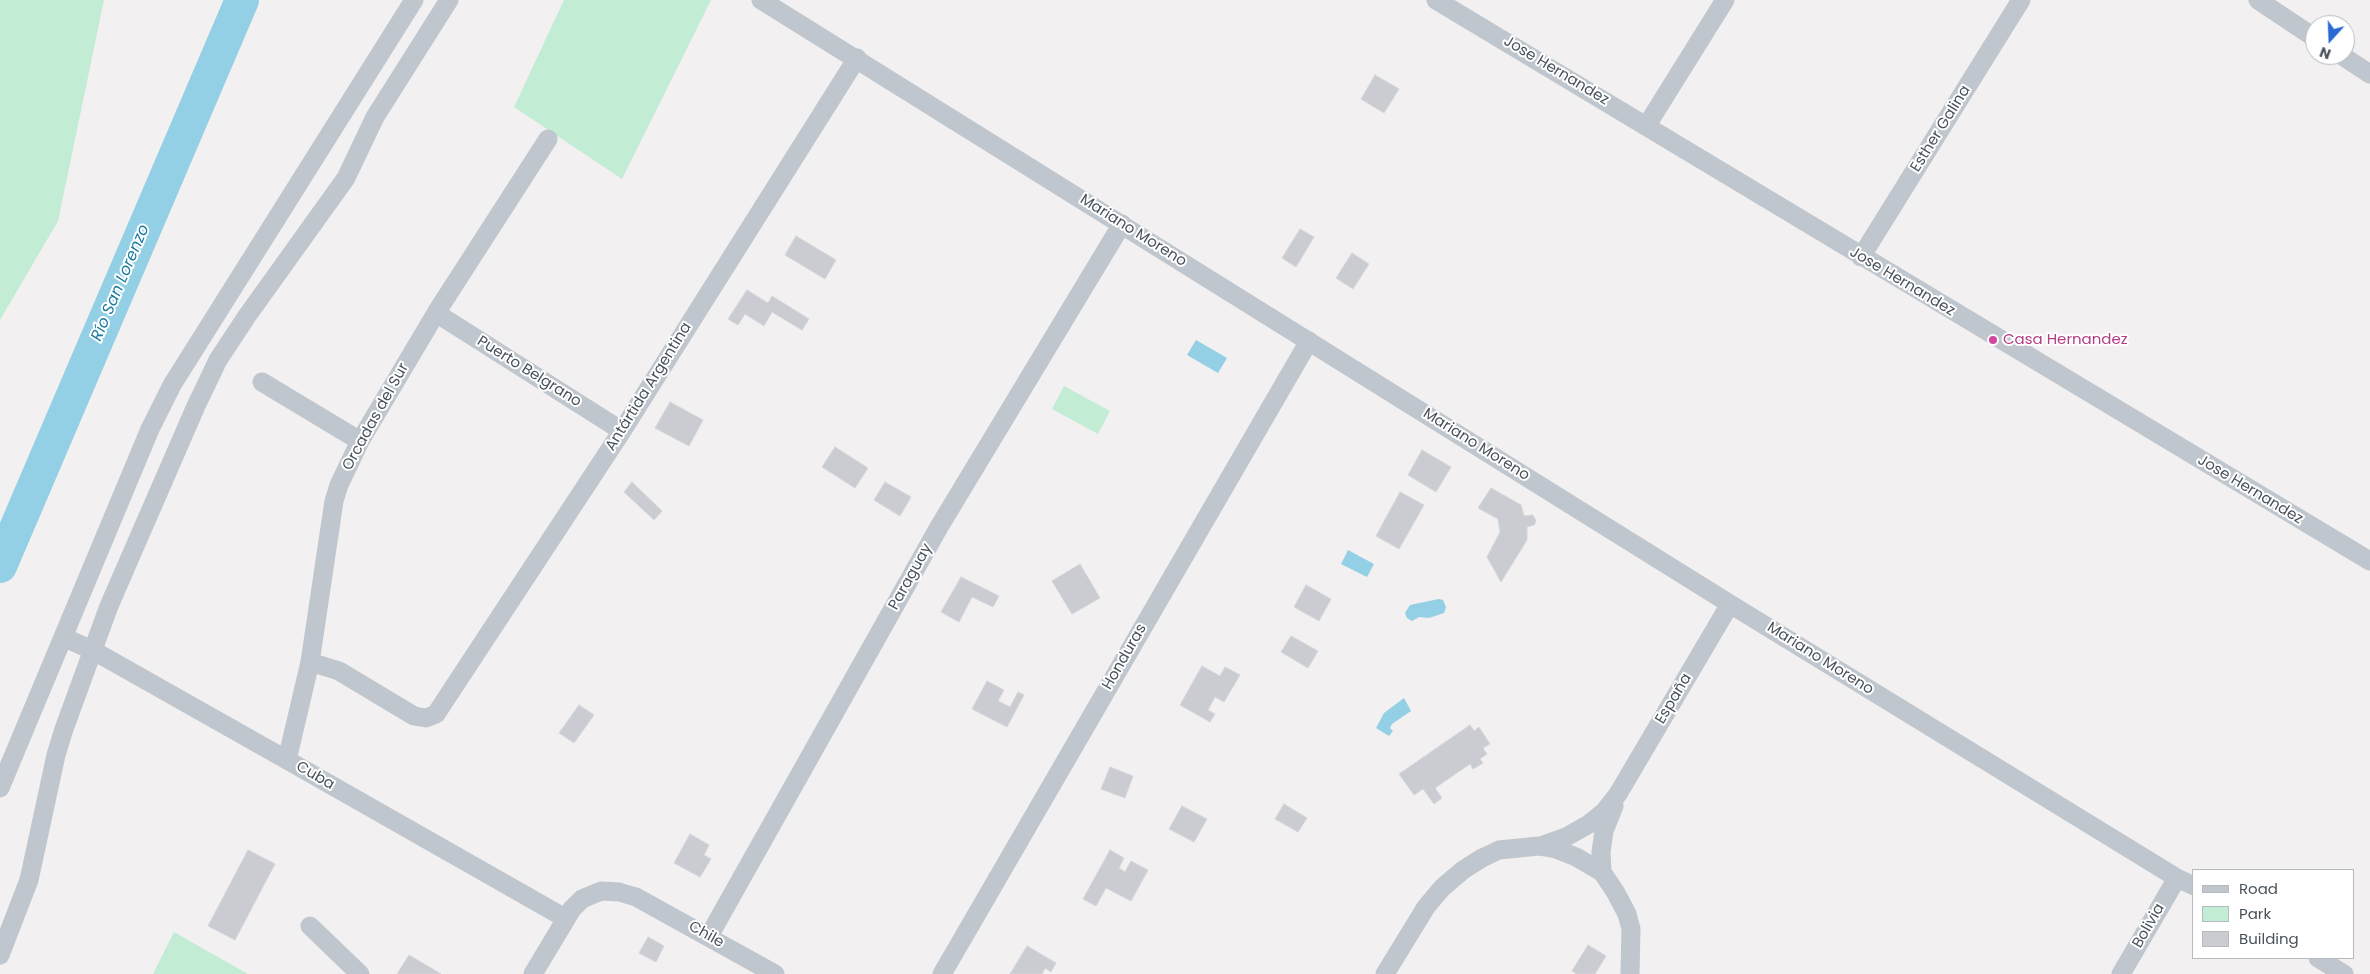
<!DOCTYPE html>
<html>
<head>
<meta charset="utf-8">
<style>
	body { margin:0 }
	#map { position:relative; width:2370px; height:974px; overflow:hidden; background:#f2f0f0; font-family:Poppins,sans-serif }
	canvas { display:block }
	.legend { position:absolute; left:2192px; top:869px; width:162px; height:90px; box-sizing:border-box; background:#fff; border:1px solid #b6babe; margin:0; padding:6px 9px; list-style:none; font-size:15px; color:#49525c }
	.legend li { display:flex; align-items:center; gap:10px; height:25px }
	.legend b { width:25px; border:1px solid #b6babe }
	.north { position:absolute; left:2305px; top:15px; width:50px; height:50px; box-sizing:border-box; background:#fff; border:1px solid #b6babe; border-radius:50%; rotate:200deg; font-size:14px; font-weight:700; line-height:20px; text-align:center; color:#49525c }
	.north::after { content:''; display:block; margin:auto; width:18px; height:22px; background:#2969d3; clip-path:polygon(50% 0,100% 100%,50% 72%,0 100%) }
</style>
</head>
<body>
<div id="map">
<canvas width="2370" height="974"></canvas>
<ul class="legend">
<li><b style="height:6px;background:#bfc6cd"></b>Road</li>
<li><b style="height:14px;background:#c3ecd5"></b>Park</li>
<li><b style="height:14px;background:#caccd2"></b>Building</li>
</ul>
<div class="north">N</div>
</div>
<script>
const g = document.querySelector('canvas').getContext('2d');
g.lineJoin = 'round';
function fill(path, color) {
  g.fillStyle = color;
  g.fill(path, 'evenodd');
}
function poly(rows) {
  const path = new Path2D();
  for (const r of rows) {
    path.moveTo(r[0], r[1]);
    for (let i = 2; i < r.length; i += 2) path.lineTo(r[i], r[i + 1]);
  }
  return path;
}
function trace(path, color, width, dash) {
  g.strokeStyle = color;
  g.lineWidth = width;
  g.lineCap = dash ? 'butt' : 'round';
  g.setLineDash(dash || []);
  g.stroke(path);
}
function write(font, color, halo, rows, align = 'center') {
  g.font = font + ' Poppins,sans-serif';
  g.lineWidth = 4;
  g.setLineDash([]);
  g.textBaseline = 'middle';
  g.strokeStyle = halo;
  g.fillStyle = color;
  for (const [text, x, y, turn = 0] of rows) {
    g.save();
    g.translate(x, y);
    g.rotate((+turn || 0) * Math.PI / 180);
    g.textAlign = isNaN(turn) ? turn : align;
    if (halo) g.strokeText(text, 0, 0);
    g.fillText(text, 0, 0);
    g.restore();
  }
}
const green = poly([
	[0,0,104,0,58,221,0,320],
	[564,0,711,0,622,179,514,107],
	[1064,386,1110,411,1098,434,1052,409],
	[174,932,248,974,153,974]
]);
const water = poly([
	[1196,340,1227,358,1218,373,1187,355],
	[1348,550,1374,564,1367,577,1341,564],
	[1439,599,1443,600,1446,607,1444,613,1429,618,1419,617,1412,621,1407,618,1405,613,1410,605],
	[1404,698,1411,711,1392,724,1390,728,1393,731,1389,736,1376,728,1384,713]
]);
const river = poly([
	[0,566,242,0]
]);
const building = poly([
	[1375,75,1399,89,1384,113,1361,99,1375,75],
	[1300,229,1314,237,1296,267,1282,258,1300,229],
	[796,236,836,260,825,279,785,255,796,236],
	[1352,253,1369,264,1353,289,1336,278,1352,253],
	[747,290,768,303,772,296,809,319,802,330,772,312,764,326,745,314,738,325,728,319,747,290],
	[670,402,703,420,689,446,655,428,670,402],
	[835,447,868,468,855,488,822,467,835,447],
	[1422,450,1451,467,1436,492,1408,475,1422,450],
	[632,482,662,511,654,520,624,492,632,482],
	[885,482,911,497,900,516,874,500,885,482],
	[1491,488,1521,505,1524,516,1533,515,1536,521,1534,525,1527,527,1527,540,1501,582,1487,557,1500,532,1498,519,1478,508,1491,488],
	[1400,492,1424,505,1399,549,1376,536,1400,492],
	[1080,564,1100,598,1072,614,1052,581,1080,564],
	[961,577,999,596,993,607,972,597,959,622,941,612,961,577],
	[1306,585,1331,599,1319,621,1294,607,1306,585],
	[1291,636,1318,651,1308,668,1281,652,1291,636],
	[1202,666,1220,676,1225,667,1240,675,1224,702,1215,697,1208,710,1215,714,1210,722,1180,705,1202,666],
	[987,681,1004,690,998,701,1010,707,1018,692,1024,695,1007,727,972,709,987,681],
	[579,705,594,715,574,743,559,733,579,705],
	[1470,725,1474,731,1479,727,1490,744,1483,748,1487,754,1480,759,1483,763,1473,769,1470,764,1435,788,1442,798,1434,804,1423,789,1414,795,1399,774,1470,725],
	[1110,767,1133,776,1125,798,1101,789,1110,767],
	[1284,804,1307,818,1298,832,1275,819,1284,804],
	[1182,806,1207,819,1194,842,1169,829,1182,806],
	[690,834,709,845,704,855,711,859,700,877,674,863,690,834],
	[248,850,275,864,235,940,208,926,248,850],
	[1110,850,1124,858,1119,868,1125,872,1131,861,1148,870,1131,901,1106,888,1096,906,1083,899,1110,850],
	[648,937,664,946,656,962,639,953,648,937],
	[1588,945,1606,956,1595,974,1577,974,1572,971,1588,945],
	[1027,946,1056,963,1051,972,1045,968,1042,974,1010,974,1027,946],
	[409,955,441,974,397,974,409,955]
]);
const minor = poly([
	[761,0,1730,604,2177,878,2194,886],
	[1436,0,2370,561],
	[2258,0,2315,38],
	[2341,55,2370,74],
	[1647,125,1725,0],
	[1861,257,2021,0],
	[436,313,622,431],
	[262,382,360,441],
	[63,637,94,651,287,760,565,918],
	[310,662,339,671,414,716,426,718,436,714,622,431,857,58],
	[287,760,310,662,334,501,339,485,360,441,436,313,548,139],
	[0,788,150,429,172,385,414,0],
	[1541,846,1566,837,1589,824,1604,812,1618,794,1730,604],
	[1602,872,1601,852,1604,831,1614,806],
	[310,926,360,974],
	[709,936,939,527,1122,224],
	[0,955,29,880,56,755,64,729,109,606,196,406,218,360,247,316,346,178,375,117,449,0],
	[2318,958,2344,974],
	[533,974,572,909,582,899,601,891,619,892,636,897,775,974],
	[942,974,1309,341],
	[1385,974,1426,907,1442,888,1463,870,1482,858,1499,850,1539,846,1556,849,1576,857,1602,872,1616,893,1627,914,1631,929,1630,974],
	[2121,974,2177,878]
]);
const markers = [
	[1993,340,5,"#d1479c"]
];
const streetNames = [
	["Jose Hernandez",1556,71,31],
	["Esther Galina",1941,129,-58],
	["Mariano Moreno",1133,231,32],
	["Jose Hernandez",1902,282,31],
	["Puerto Belgrano",529,372,32],
	["Antártida Argentina",649,387,-58],
	["Orcadas del Sur",376,417,-61],
	["Mariano Moreno",1476,445,32],
	["Jose Hernandez",2250,490,31],
	["Paraguay",911,577,-61],
	["Honduras",1125,657,-60],
	["Mariano Moreno",1820,659,32],
	["España",1674,699,-59],
	["Cuba",315,776,30],
	["Bolivia",2149,926,-60],
	["Chile",706,935,29]
];
const hotelNames = [
	["Casa Hernandez",2003,340]
];
const waterNames = [
	["Río San Lorenzo",121,283,-67]
];
fill(green, '#c3ecd5');
fill(water, '#93cfe5');
trace(river, '#93cfe5', 34);
fill(building, '#caccd2');
trace(building, '#d4d6db', 1);
trace(minor, '#bfc6cd', 19);
for (const [x, y, r, color] of markers) {
  const dot = new Path2D();
  dot.arc(x, y, r, 0, 2 * Math.PI);
  g.fillStyle = color;
  g.fill(dot);
  trace(dot, '#fff', 2);
}
write('15px', '#49525c', '#fff', streetNames);
write('15px', '#b23c85', '#fff', hotelNames, 'left');
write('italic 16px', '#197b9f', '#fff', waterNames);
</script>
</body>
</html>
